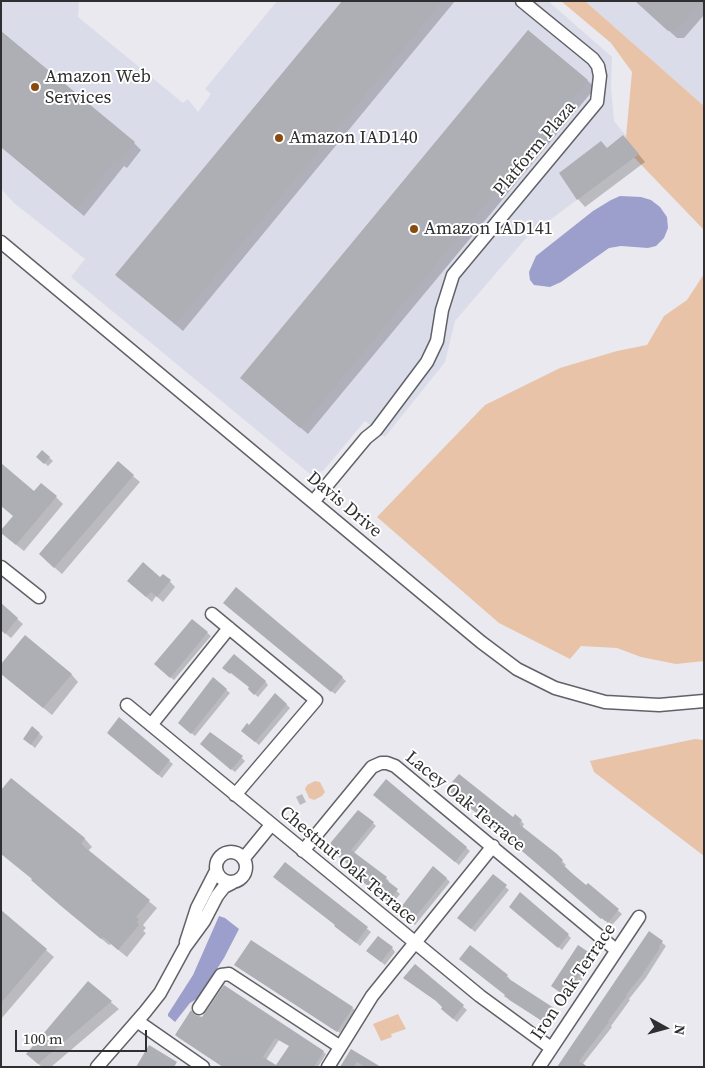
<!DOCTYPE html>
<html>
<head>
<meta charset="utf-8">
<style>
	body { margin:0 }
	#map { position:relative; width:705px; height:1068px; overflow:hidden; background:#e9e9ef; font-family:"Source Serif 4",serif }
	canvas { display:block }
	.frame { position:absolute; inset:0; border:2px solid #2f2f31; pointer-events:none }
	.north { position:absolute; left:640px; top:1003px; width:50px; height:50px; -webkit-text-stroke:4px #fff; paint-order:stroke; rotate:97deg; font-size:14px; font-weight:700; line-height:20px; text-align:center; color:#2f2f31 }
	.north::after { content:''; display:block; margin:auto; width:18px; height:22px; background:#2f2f31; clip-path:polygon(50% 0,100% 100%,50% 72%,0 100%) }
	.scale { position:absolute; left:15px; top:1030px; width:132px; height:22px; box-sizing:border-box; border:2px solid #2f2f31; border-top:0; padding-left:6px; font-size:15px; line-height:18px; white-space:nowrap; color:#2f2f31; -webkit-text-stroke:4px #fff; paint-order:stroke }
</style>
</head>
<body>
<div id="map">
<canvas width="705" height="1068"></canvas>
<div class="frame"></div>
<div class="north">N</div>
<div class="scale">100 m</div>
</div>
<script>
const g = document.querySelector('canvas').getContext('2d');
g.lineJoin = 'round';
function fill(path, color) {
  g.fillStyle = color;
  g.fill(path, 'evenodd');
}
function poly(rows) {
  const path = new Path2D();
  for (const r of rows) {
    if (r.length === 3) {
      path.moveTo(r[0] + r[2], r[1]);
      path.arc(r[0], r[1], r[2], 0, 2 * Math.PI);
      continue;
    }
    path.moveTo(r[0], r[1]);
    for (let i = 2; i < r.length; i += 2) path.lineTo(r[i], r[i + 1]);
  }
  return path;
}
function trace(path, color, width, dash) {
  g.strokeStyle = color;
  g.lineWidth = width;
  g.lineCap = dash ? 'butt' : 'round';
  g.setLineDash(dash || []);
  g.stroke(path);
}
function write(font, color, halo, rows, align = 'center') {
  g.font = font + ' "Source Serif 4",serif';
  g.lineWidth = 4;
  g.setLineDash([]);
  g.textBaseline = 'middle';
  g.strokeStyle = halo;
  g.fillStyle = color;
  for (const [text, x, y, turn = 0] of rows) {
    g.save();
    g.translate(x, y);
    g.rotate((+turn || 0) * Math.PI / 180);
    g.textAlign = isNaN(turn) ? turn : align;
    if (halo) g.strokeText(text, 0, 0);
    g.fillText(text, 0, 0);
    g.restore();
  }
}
const built = poly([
	[1,1,79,1,78,17,183,103,188,99,198,112,211,94,205,89,277,1,548,1,612,57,611,87,614,121,640,153,527,237,455,321,445,362,385,437,365,421,323,471,310,474,71,277,85,259,14,203,1,189],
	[585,1,704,1,704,106]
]);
const green = poly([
	[561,1,585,1,704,106,704,230,625,148,632,72,611,43],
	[704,274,704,661,676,664,641,657,617,648,581,646,570,659,499,623,377,517,485,405,560,368,617,351,647,345,664,316,687,300],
	[695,739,704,740,704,856,594,772,590,761],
	[315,781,320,782,325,792,322,796,314,800,309,798,305,789,307,785],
	[398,1014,406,1029,391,1034,392,1037,381,1041,373,1024]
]);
const water = poly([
	[620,196,641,197,651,200,660,207,667,217,668,228,664,238,656,246,648,248,621,246,609,248,561,282,550,287,534,285,530,280,529,272,536,256,593,211,611,200],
	[219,916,225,918,239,929,224,958,198,998,190,1003,175,1022,168,1016,168,1014,193,975]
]);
const shadow = poly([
	[344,1,455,1,183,331,125,282],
	[636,1,704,1,704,15,684,38,677,38],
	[587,80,595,88,308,434,242,378],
	[134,143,141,150,127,168,124,166,84,216,1,147],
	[630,144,645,162,585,207,578,199,608,149],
	[42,451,53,461,48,466,41,460],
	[133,476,140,482,62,574,47,561],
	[34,493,56,497,63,504,24,551,9,539,14,517],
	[164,575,175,587,163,602,156,596,152,602,134,586,160,579],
	[236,589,346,681,335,694,228,607],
	[1,605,23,624,11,638,1,630],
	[192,621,211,636,174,680,159,668],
	[224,668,265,681,268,685,258,697,249,689,250,688],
	[71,674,78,682,52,715,6,677],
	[213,679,230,693,195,736,183,726],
	[286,704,290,708,259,745,246,734],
	[40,734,43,737,35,748,28,742],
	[112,736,169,761,173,764,162,778],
	[205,748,236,752,245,761,235,772],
	[12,779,85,839,92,847,88,851,157,908,143,925,146,928,143,931,146,933,127,957,111,944,109,945,70,913],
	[386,781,470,851,459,865,378,798],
	[452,792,521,821,524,824,522,828,556,855,566,865,564,867,586,887,588,885,622,914,612,925,606,920,605,921],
	[302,794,306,802,300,805,296,797],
	[373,823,376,826,354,853,386,878,389,881,388,883,400,894,392,904,353,875,353,868,332,851],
	[285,863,371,932,360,946,301,896],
	[493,876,509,890,475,932,462,921],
	[446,878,450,882,415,925,403,915],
	[514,910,568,935,571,938,562,950],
	[1,911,54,957,1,1019],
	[650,933,666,946,645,979,629,999,630,1000,611,1026,612,1027,582,1065,559,1067],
	[578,947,596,960,569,998,552,986],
	[392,948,395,952,385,965,371,954],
	[461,958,507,976,510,979,510,980,554,1009,557,1012,549,1025,509,1000,506,995],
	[415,965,467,1010,457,1022,442,1009,444,1007],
	[239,968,352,1008,355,1010,340,1033],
	[88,983,119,1009,51,1067,42,1067,35,1061],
	[224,987,323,1052,326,1054,318,1067,276,1067,290,1046,279,1040,266,1060,223,1067,179,1038,176,1035,203,1018],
	[351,1050,378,1067,342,1067]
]);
const building = poly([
	[342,1,442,1,175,324,115,275],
	[635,1,702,1,676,30,668,31],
	[528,30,588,80,300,428,240,378],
	[1,31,135,142,119,161,116,159,76,209,1,147],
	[623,135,639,154,577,200,559,173,601,141,607,148],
	[42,450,50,457,44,464,36,457],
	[118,461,134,475,54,568,39,554],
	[1,463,34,491,41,483,57,496,16,545,1,533,1,530,13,516,1,506],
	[143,562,160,577,163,574,171,580,157,597,151,592,146,597,127,581],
	[236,587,343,677,331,692,223,603],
	[1,603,18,618,5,634,1,630],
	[192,619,208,632,170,678,154,664],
	[25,635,72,674,43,708,1,674,1,664],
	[234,654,266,681,254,695,248,689,249,687,231,672,230,674,222,668],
	[213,677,227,689,191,734,178,723],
	[275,693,287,704,255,742,241,731,247,723,249,725],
	[119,717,170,760,158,775,107,733],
	[32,726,40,733,31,745,23,739],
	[210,732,243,756,231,770,200,744],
	[459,774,513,817,515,814,522,820,519,824,557,854,563,860,561,863,574,875,586,885,588,883,619,909,608,923,602,918,601,919,499,831,446,789],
	[11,778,85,838,81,844,150,900,136,917,139,919,137,922,139,925,118,950,103,937,101,939,61,906,31,880,32,879,1,854,1,790],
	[386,779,467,847,455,862,373,795],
	[358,810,374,822,351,850,387,877,385,879,398,889,388,902,355,875,354,876,348,871,351,867,327,847],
	[285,862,368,927,356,943,334,926,335,925,273,877],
	[433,866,447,878,411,922,398,911],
	[493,874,507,885,471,929,457,918],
	[520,892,569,934,558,948,509,907],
	[1,910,47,949,1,1003],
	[649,931,663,941,659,947,660,948,642,975,626,995,627,996,608,1021,609,1022,579,1061,588,1067,557,1067],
	[378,936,393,947,381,962,366,951],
	[251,940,353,1007,337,1032,234,965],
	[470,945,508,975,506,977,554,1008,545,1023,504,996,505,995,459,959],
	[578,945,593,955,565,996,551,986],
	[415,964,464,1005,453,1019,441,1009,442,1007,436,1001,403,978],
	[88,981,112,1001,38,1064,26,1054],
	[224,985,324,1051,314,1067,223,1067,175,1035,191,1010,195,1015,202,1017],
	[275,1038,289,1046,276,1065,263,1057],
	[149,1045,177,1062,174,1067,136,1067],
	[351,1049,381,1067,365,1067,357,1062,354,1067,340,1067]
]);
const minor = poly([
	[1,242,481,642,517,669,555,688,605,702,659,705,704,701],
	[313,502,366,438,376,430,427,362,437,341,442,310,453,275,597,102,600,76,598,66,593,59,522,1],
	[1,567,39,597],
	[212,614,316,700,235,795],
	[127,705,480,996,551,1048],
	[151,725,229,628],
	[303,851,372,767,381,763,387,763,395,766,616,950],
	[231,867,15],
	[244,858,271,825],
	[186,942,197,908,216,871],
	[199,1008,221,975,229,974,339,1046],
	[137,1021,203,1067],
	[97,1067,145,1012,160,993,185,947,204,921,217,896,224,887,232,883],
	[328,1067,372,996,493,846],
	[539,1067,639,917]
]);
const markers = [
	[35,87,5,"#884a0d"],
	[279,138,5,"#884a0d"],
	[414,229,5,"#884a0d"]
];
const poiNames = [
	["Amazon Web",45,77],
	["Services",45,98],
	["Amazon IAD140",289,138],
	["Amazon IAD141",424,229]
];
const streetNames = [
	["Platform Plaza",535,149,-50],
	["Davis Drive",344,505,40],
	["Lacey Oak Terrace",465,802,39],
	["Chestnut Oak Terrace",348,866,40],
	["Iron Oak Terrace",574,982,-56]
];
fill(built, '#dbdce9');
fill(green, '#e9c3a8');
fill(water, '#9c9fcb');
fill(shadow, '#0003');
fill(building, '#aeafb4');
trace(minor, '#616267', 15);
trace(minor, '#fff', 12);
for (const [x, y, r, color] of markers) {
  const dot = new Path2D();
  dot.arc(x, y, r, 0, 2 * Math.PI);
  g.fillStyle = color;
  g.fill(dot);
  trace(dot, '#fff', 2);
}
write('18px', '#2f2f31', '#fff', poiNames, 'left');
write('18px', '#2f2f31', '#fff', streetNames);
</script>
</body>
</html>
